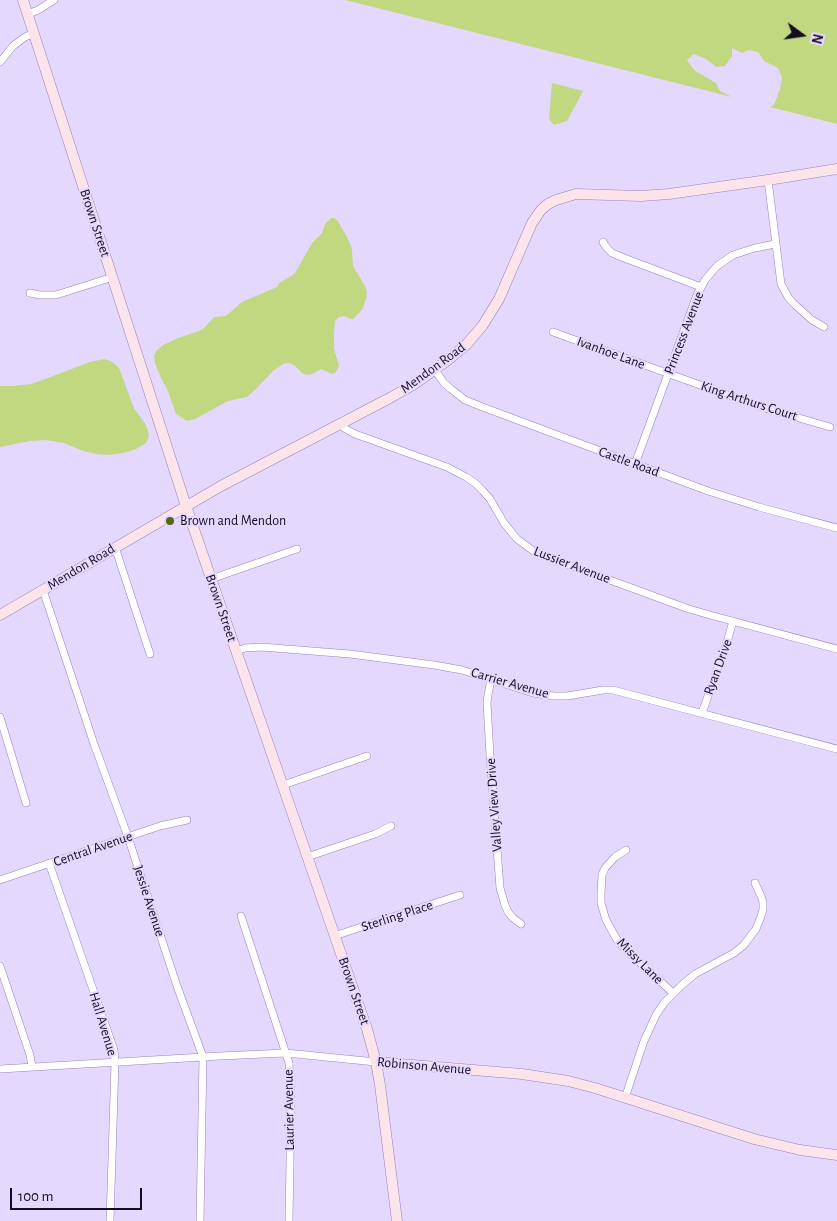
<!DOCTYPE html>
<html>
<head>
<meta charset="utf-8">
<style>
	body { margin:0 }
	#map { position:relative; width:837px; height:1221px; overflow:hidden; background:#e5d8fe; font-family:"Alegreya Sans",sans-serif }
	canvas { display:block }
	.north { position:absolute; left:777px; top:10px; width:50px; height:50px; -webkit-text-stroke:4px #e5d8fe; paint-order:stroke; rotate:104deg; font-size:14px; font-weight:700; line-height:20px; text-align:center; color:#150c21 }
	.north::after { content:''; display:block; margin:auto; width:18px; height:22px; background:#150c21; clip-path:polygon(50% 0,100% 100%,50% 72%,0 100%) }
	.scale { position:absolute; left:10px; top:1188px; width:132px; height:22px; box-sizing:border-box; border:2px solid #150c21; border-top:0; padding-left:6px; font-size:15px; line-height:18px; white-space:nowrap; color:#150c21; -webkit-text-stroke:4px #e5d8fe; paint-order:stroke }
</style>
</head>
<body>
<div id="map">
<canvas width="837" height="1221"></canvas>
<div class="north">N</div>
<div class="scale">100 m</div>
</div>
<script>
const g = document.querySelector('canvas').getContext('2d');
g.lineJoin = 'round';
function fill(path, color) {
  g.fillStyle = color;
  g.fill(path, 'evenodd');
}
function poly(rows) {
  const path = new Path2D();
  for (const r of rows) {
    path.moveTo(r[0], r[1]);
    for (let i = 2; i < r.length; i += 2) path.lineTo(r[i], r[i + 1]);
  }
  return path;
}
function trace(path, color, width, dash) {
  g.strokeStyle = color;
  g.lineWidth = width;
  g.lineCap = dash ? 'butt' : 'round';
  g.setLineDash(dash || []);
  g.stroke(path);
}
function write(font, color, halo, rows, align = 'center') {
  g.font = font + ' "Alegreya Sans",sans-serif';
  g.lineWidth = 4;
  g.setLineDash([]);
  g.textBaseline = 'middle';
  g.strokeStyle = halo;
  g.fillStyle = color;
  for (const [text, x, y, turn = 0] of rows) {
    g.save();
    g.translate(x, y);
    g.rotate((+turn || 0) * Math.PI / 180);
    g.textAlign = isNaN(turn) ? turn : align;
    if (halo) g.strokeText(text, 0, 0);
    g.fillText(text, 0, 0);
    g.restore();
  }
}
const green = poly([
	[345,0,837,0,837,124,770,107,774,105,780,89,782,77,778,68,764,61,758,52,749,50,742,53,732,48,732,56,725,66,716,67,706,59,694,54,687,60,694,70,716,83,720,91,732,97],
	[552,83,583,91,567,121,554,125,549,119],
	[331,218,334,218,338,221,350,243,352,250,353,266,366,288,367,293,366,299,362,310,353,319,351,319,344,316,339,317,335,321,334,333,334,349,339,366,335,373,332,374,321,369,312,374,307,375,302,373,294,365,289,363,283,364,273,371,255,390,247,397,228,401,195,419,187,421,176,414,168,391,161,378,155,363,154,356,156,351,163,345,178,338,199,331,204,328,214,317,226,316,242,302,277,287,279,283,291,276,295,273,312,243,322,233,325,224],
	[104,359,111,361,119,368,134,408,146,425,149,435,148,439,146,443,136,449,123,453,109,455,97,454,83,451,64,443,46,440,30,441,0,447,0,386,14,386,31,384,45,379,90,362]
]);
const street = poly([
	[28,14,38,10,54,0],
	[0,62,13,46,25,37,34,33],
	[768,180,781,284,788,297,793,303,812,320,824,327],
	[603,242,607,248,612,253,619,256,701,287],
	[30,293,40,295,56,295,113,277],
	[553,332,761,407,830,427],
	[435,370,444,383,451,389,465,400,485,408,708,491,759,507,837,528],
	[342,424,344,428,355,434,447,467,466,477,475,483,483,491,490,499,504,523,517,539,535,552,547,557,689,609,710,615,837,649],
	[635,464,697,295,705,280,717,266,733,255,755,248,775,244],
	[115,547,150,654],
	[211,579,297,549],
	[43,590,94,744,128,837,177,986,203,1057,200,1221],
	[236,651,245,648,261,647,350,654,434,665,462,670,533,693,554,696,567,696,603,690,613,690,837,749],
	[491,679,488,695,487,703,490,755,500,888,505,905,508,912,513,918,521,924],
	[702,713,727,642,733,621],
	[0,717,26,803],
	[283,785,367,756],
	[626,850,615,857,605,868,602,875,601,894,601,903,606,920,616,938,623,947,673,993],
	[307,857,375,834,391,826],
	[49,863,114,1050,115,1062,110,1221],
	[0,880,160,826,187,820],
	[241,916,289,1063,291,1100,289,1221],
	[334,936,460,895],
	[0,966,30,1055,32,1067],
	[0,1069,220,1056,286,1053,376,1062],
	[625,1098,644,1041,656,1015,664,1003,683,984,695,974,734,953,743,946,756,929,760,919,763,910,763,902,761,896,755,883]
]);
const secondary = poly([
	[23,0,186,506,367,1029,376,1062,380,1085,397,1221],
	[0,615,221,486,388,399,413,385,448,360,467,344,483,325,499,299,532,223,541,210,548,204,556,200,576,194,641,196,669,194,768,180,837,169],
	[376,1062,522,1074,568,1081,595,1088,754,1139,800,1150,837,1155]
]);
const markers = [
	[170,521,5,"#556711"]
];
const streetNames = [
	["Brown Street",95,223,72],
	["Princess Avenue",684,333,-69],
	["Ivanhoe Lane",611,353,20],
	["Mendon Road",433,368,-36],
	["King Arthurs Court",749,401,18],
	["Castle Road",629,462,20],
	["Lussier Avenue",572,565,21],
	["Mendon Road",81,567,-31],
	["Brown Street",221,608,71],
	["Ryan Drive",718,667,-70],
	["Carrier Avenue",510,683,16],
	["Valley View Drive",494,805,-94],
	["Central Avenue",93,849,-19],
	["Jessie Avenue",149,901,72],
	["Sterling Place",397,916,-18],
	["Missy Lane",640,961,45],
	["Brown Street",354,991,71],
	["Hall Avenue",103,1024,73],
	["Robinson Avenue",424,1066,5],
	["Laurier Avenue",289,1110,-91]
];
const poiNames = [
	["Brown and Mendon",180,521]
];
fill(green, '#c1d880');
trace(street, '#9882bc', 8);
trace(secondary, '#9882bc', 11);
trace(street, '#fff', 7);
trace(secondary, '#fbe5eb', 10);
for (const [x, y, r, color] of markers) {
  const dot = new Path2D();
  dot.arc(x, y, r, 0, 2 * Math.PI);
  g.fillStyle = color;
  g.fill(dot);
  trace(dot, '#e5d8fe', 2);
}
write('14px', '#150c21', '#e5d8fe', streetNames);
write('14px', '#150c21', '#e5d8fe', poiNames, 'left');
</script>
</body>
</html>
